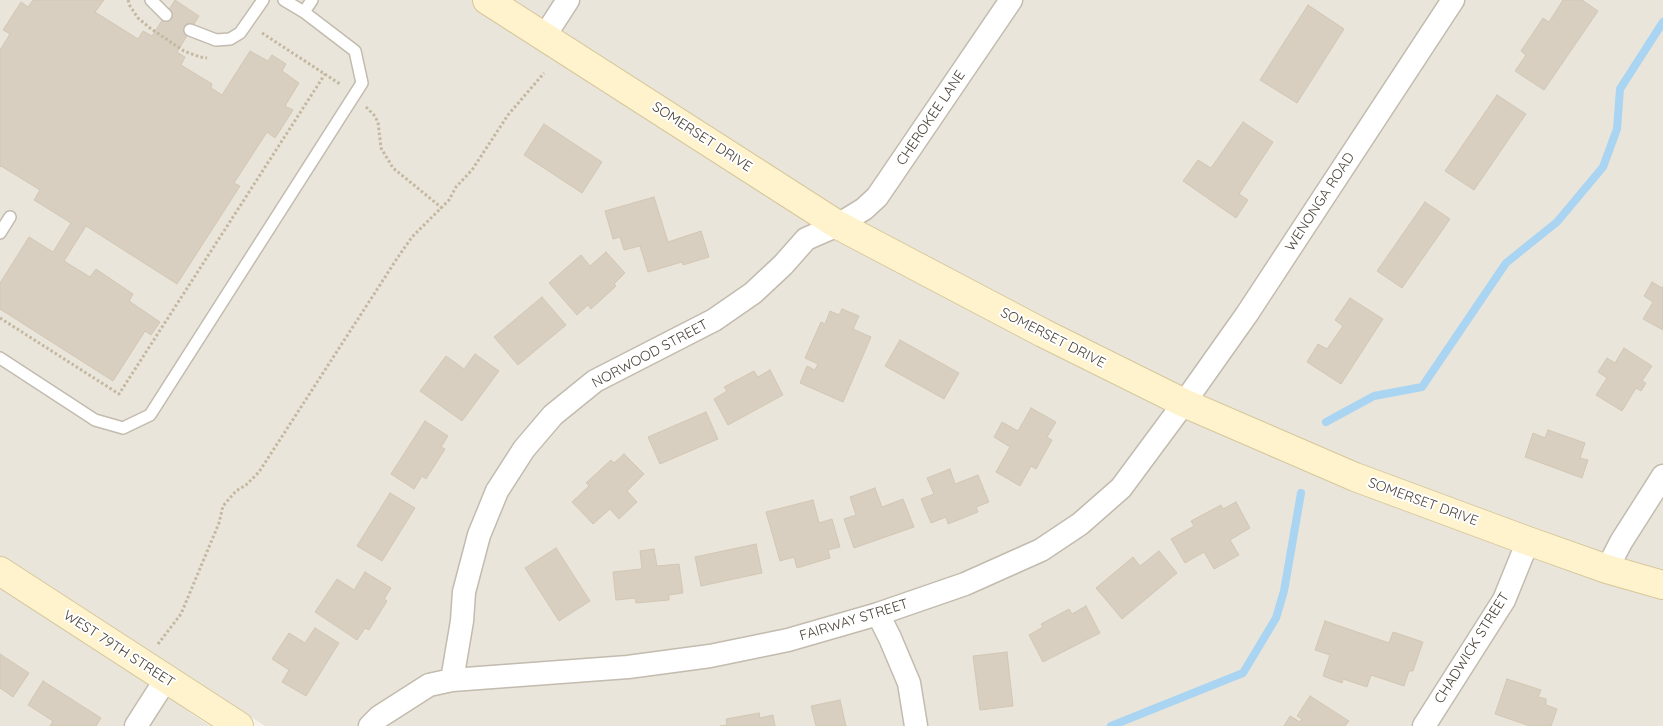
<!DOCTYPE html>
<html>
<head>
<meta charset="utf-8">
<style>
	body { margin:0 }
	canvas { display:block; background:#f6f3ec }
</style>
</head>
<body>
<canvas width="1663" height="726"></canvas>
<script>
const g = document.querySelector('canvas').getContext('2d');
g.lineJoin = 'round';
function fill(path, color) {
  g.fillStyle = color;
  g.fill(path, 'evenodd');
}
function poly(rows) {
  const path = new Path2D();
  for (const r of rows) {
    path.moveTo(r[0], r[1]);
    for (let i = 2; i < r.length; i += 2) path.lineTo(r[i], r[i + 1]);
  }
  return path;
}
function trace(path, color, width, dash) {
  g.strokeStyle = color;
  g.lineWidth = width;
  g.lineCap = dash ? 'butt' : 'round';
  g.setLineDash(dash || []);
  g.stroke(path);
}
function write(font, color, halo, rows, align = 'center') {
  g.font = font + ' Quicksand,sans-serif';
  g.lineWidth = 4;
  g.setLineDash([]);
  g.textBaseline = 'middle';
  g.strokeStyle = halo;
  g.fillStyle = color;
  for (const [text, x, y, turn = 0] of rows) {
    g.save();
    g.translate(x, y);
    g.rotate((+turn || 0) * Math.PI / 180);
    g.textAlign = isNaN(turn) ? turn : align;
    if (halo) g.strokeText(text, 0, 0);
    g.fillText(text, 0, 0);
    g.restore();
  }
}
const residential = poly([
	[0,0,1663,0,1663,726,265,726,173,667,189,712,210,726,0,726]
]);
const stream = poly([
	[1326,422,1374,396,1422,387,1506,263,1557,222,1603,167,1617,129,1620,89,1663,22],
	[1111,726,1243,673,1276,618,1284,591,1301,493]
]);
const building = poly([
	[33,0,104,0,95,12,138,39,143,31,152,36,175,0,199,16,177,52,185,57,181,65,212,84,211,88,222,95,250,51,268,61,272,55,286,64,282,71,299,83,285,106,293,110,275,138,267,132,234,183,240,186,177,284,86,226,64,261,90,277,96,269,133,294,129,301,160,322,151,335,145,331,113,381,0,309,0,283,29,237,53,252,71,223,34,200,40,190,1,166,0,167,0,50,10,34,3,30,21,2,28,7,33,0],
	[1563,0,1582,0,1598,11,1544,90,1515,71,1526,55,1521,51,1543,18,1549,22,1563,0],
	[1308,5,1344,29,1297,103,1260,80,1308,5],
	[1497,95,1526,114,1474,190,1445,171,1497,95],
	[1243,122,1273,142,1239,194,1248,200,1236,218,1183,181,1198,160,1211,168,1243,122],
	[544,124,602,162,582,193,524,155,544,124],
	[654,197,668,242,701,231,709,257,683,265,682,262,648,272,640,246,624,250,620,237,613,239,605,211,654,197],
	[1425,202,1450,219,1402,288,1377,271,1425,202],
	[606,252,625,273,614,284,616,286,591,309,588,305,577,315,549,283,581,255,590,266,606,252],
	[1652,282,1662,288,1663,286,1663,330,1643,319,1653,302,1644,296,1652,282],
	[542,297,566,325,518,365,494,337,542,297],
	[1350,298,1383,319,1341,384,1307,362,1318,344,1327,349,1343,326,1335,320,1350,298],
	[842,309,859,316,853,329,871,337,843,402,800,383,807,366,815,370,818,364,805,358,821,322,825,324,830,311,839,315,842,309],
	[900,340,959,373,944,399,885,366,900,340],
	[1624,348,1652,366,1642,381,1646,383,1641,391,1636,388,1622,411,1596,395,1607,378,1598,372,1607,358,1615,363,1624,348],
	[475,354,499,371,462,421,420,391,446,356,464,369,475,354],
	[770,370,783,395,728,425,714,399,727,391,724,387,754,371,758,377,770,370],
	[1031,408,1056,422,1047,437,1052,440,1036,469,1031,466,1020,486,996,472,1010,447,994,437,1002,422,1018,431,1031,408],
	[706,412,718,439,660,464,648,437,706,412],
	[425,421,448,436,441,447,445,449,426,479,422,476,414,489,391,474,425,421],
	[1548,430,1585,443,1580,458,1588,460,1582,478,1525,457,1533,433,1545,438,1548,430],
	[624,454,644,474,627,491,637,502,619,519,610,509,593,524,572,502,589,486,586,483,611,460,614,463,624,454],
	[950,469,955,484,978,475,989,502,976,507,978,512,948,524,946,517,931,523,921,499,934,494,927,478,950,469],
	[875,488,882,507,903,499,914,527,854,548,844,519,856,515,850,497,875,488],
	[390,493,415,508,382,561,357,546,390,493],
	[813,500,819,523,832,519,840,547,828,550,830,558,797,568,794,557,780,561,766,512,813,500],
	[1236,502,1250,528,1230,540,1239,555,1214,569,1204,552,1185,563,1171,539,1194,526,1191,521,1221,505,1223,509,1236,502],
	[756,544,762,573,701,586,695,557,756,544],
	[556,548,590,601,559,621,525,568,556,548],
	[654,549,657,566,679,564,683,593,669,595,669,600,636,603,635,598,616,600,613,572,642,569,640,551,654,549],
	[1159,551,1177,573,1122,619,1096,588,1133,557,1140,566,1159,551],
	[365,572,391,588,384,599,387,601,369,630,365,628,357,640,315,612,337,579,354,590,365,572],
	[1086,606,1100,633,1043,662,1029,635,1043,627,1041,624,1069,609,1072,614,1086,606],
	[1325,621,1389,643,1393,632,1423,642,1413,671,1409,671,1404,686,1371,675,1367,687,1343,679,1342,683,1323,676,1330,655,1315,650,1325,621],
	[315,628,339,643,306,696,282,682,289,670,272,659,289,633,305,643,315,628],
	[1007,652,1013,706,980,710,973,656,1007,652],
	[0,654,29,673,13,697,0,688,0,654],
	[1507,679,1541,690,1538,697,1546,699,1546,705,1557,709,1551,726,1530,726,1495,714,1507,679],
	[43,681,101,718,96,726,50,726,53,721,28,705,43,681],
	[1310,696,1349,721,1345,726,1284,726,1290,716,1300,722,1302,719,1297,716,1310,696],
	[840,700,846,726,816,726,811,706,840,700],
	[759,713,760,718,773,715,775,726,720,726,727,725,726,719,759,713]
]);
const path = poly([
	[128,0,130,6,138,18,150,28,184,51,200,57,207,58],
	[262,33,340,84],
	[366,107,374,115,378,122,381,148,393,168,442,208],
	[0,318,119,394,325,74],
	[158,644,181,614,219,523,223,506,236,491,246,485,259,472,398,257,412,237,449,200,456,187,472,170,508,115,544,73]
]);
const lane = poly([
	[151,0,166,15],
	[284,0,304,12],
	[190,30,216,40,230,39,240,33,263,0],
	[0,233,10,217],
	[0,358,95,420,123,428,150,415,362,83,355,51,304,12,312,0]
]);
const street = poly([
	[544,37,568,0],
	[1607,569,1621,542,1663,476],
	[878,614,890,638,909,683,916,726],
	[452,680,462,621,464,592,479,535,497,491,524,449,553,415,595,381,714,320,753,293,783,265,806,239,838,225,864,209,877,197,890,178,1011,0],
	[136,726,166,679],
	[370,726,379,717,429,685,452,680,628,667,710,656,788,640,878,614,965,584,1041,550,1080,524,1121,488,1184,403,1247,314,1453,0],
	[1424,726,1504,600,1528,541]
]);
const secondary = poly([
	[487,0,838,225,1043,333,1184,403,1355,477,1528,541,1607,569,1663,585],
	[0,571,239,726]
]);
const streetNames = [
	["CHEROKEE LANE",931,118,-56],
	["SOMERSET DRIVE",702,137,33],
	["WENONGA ROAD",1320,202,-57],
	["SOMERSET DRIVE",1053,338,27],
	["NORWOOD STREET",650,354,-28],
	["SOMERSET DRIVE",1423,502,20],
	["FAIRWAY STREET",854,620,-17],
	["CHADWICK STREET",1472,648,-58],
	["WEST 79TH STREET",119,649,33]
];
fill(residential, '#eae5da');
trace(stream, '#a9d4f2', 8);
fill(building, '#d8cfc1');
trace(building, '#d3c7b4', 1);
trace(lane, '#c2bbae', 14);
trace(street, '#c2bbae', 25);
trace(secondary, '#d6c79b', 30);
trace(path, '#c4b79f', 3, [2.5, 2.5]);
trace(lane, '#fff', 11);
trace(street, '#fff', 22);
trace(secondary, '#fff3cd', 28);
write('14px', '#4b4439', '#fff', streetNames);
</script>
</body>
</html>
